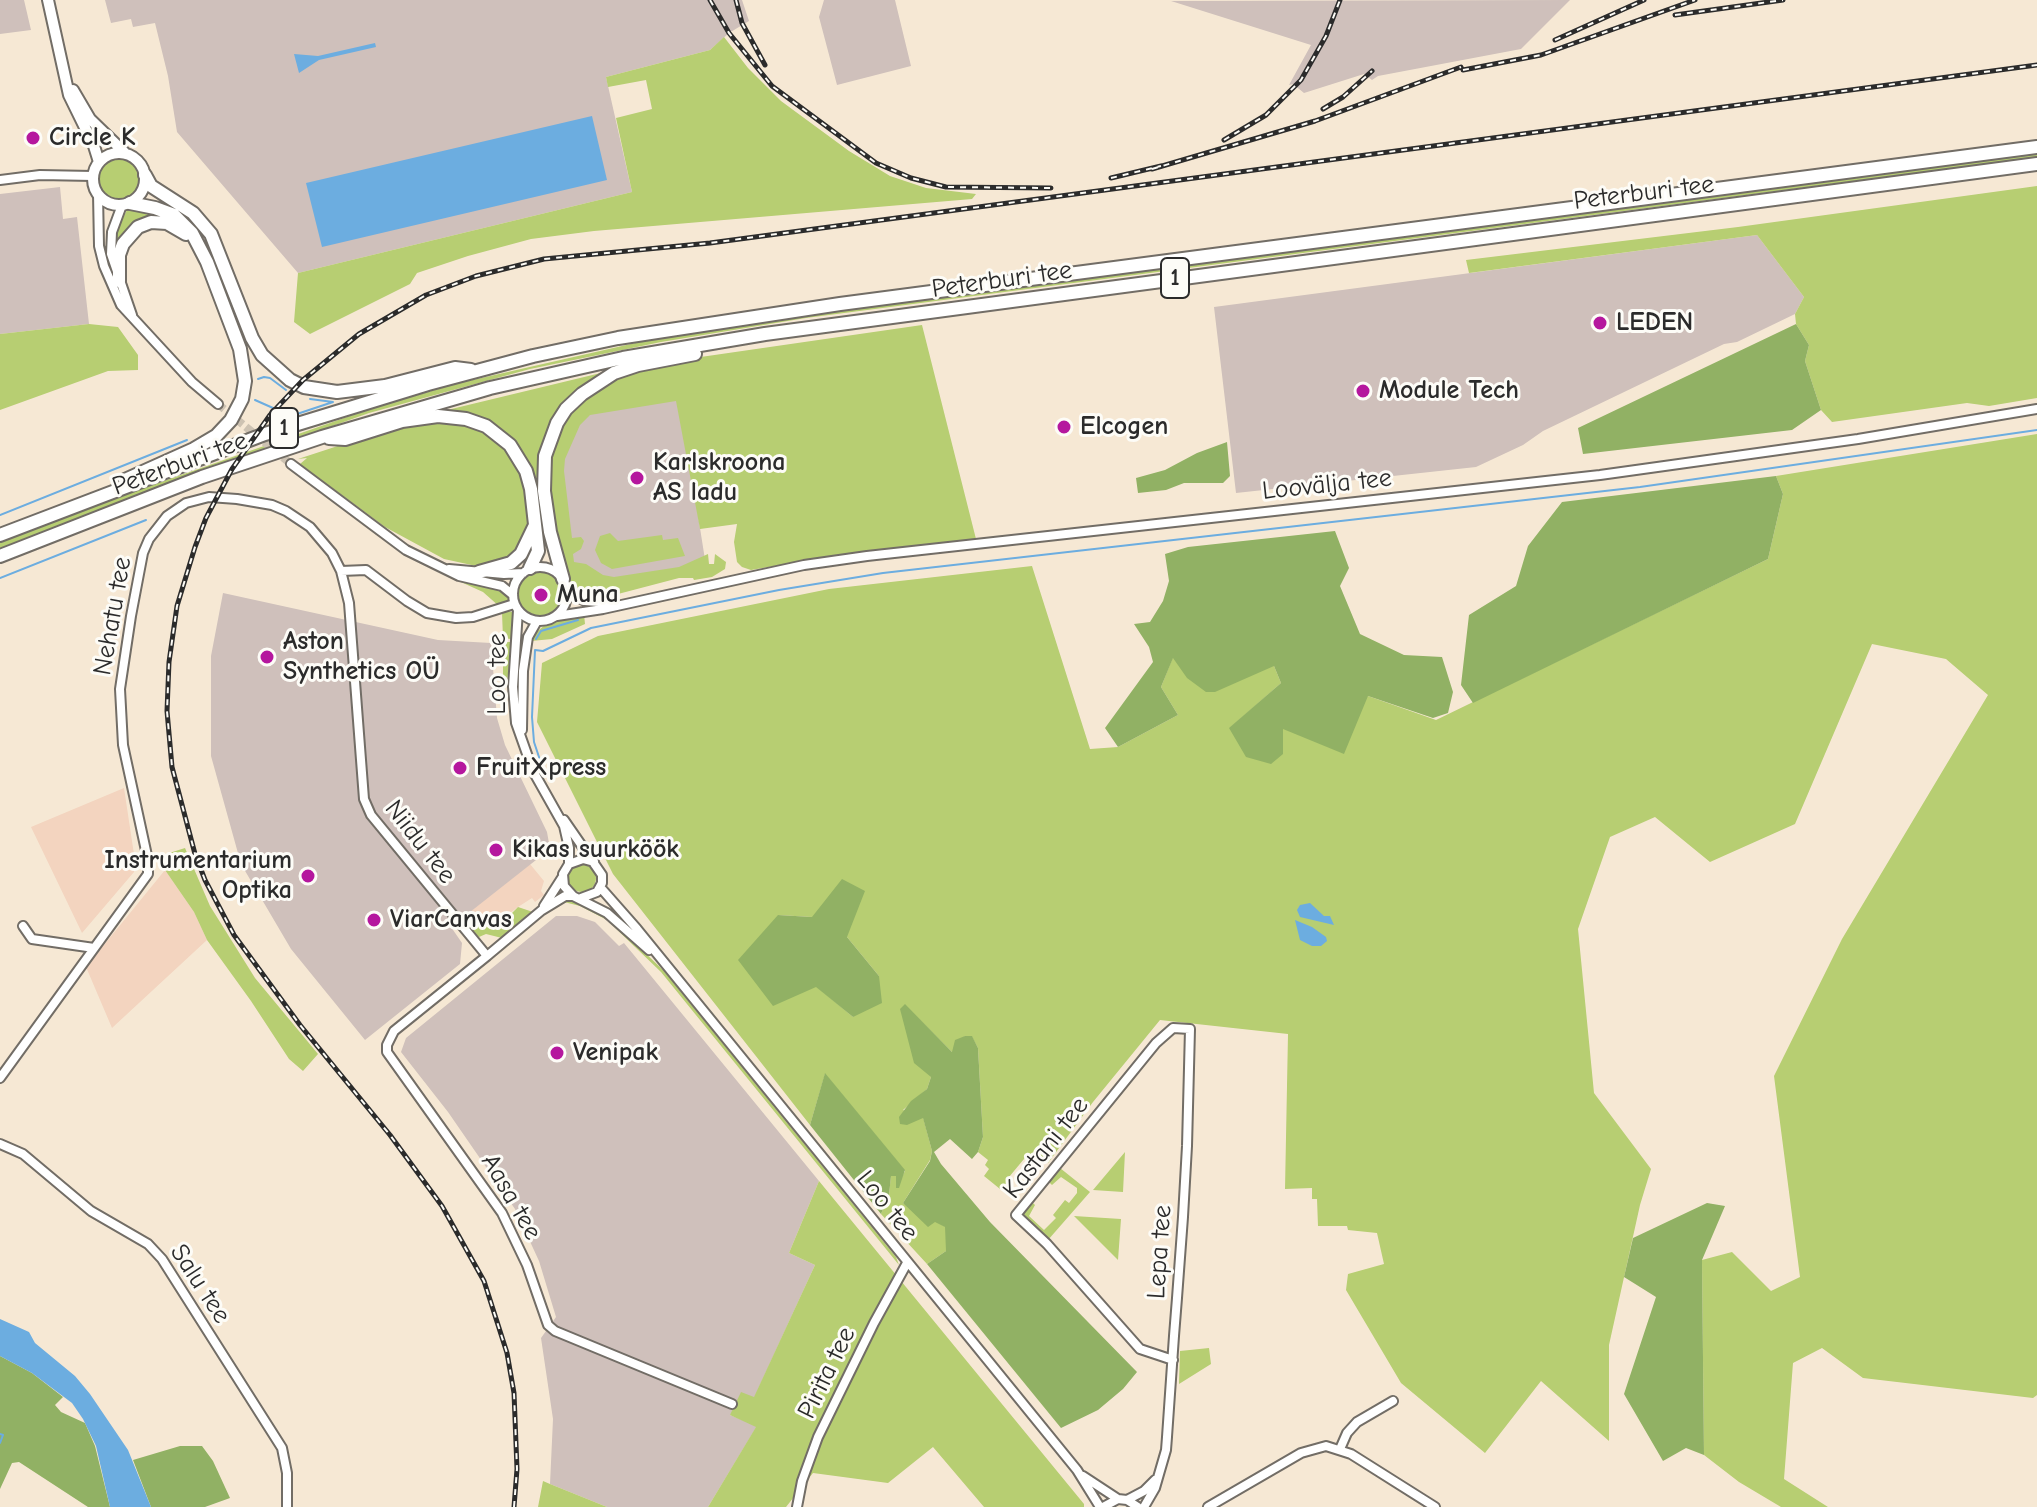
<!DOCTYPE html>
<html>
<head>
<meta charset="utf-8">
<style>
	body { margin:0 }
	canvas { display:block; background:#f6e8d4 }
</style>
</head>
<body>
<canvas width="2037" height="1507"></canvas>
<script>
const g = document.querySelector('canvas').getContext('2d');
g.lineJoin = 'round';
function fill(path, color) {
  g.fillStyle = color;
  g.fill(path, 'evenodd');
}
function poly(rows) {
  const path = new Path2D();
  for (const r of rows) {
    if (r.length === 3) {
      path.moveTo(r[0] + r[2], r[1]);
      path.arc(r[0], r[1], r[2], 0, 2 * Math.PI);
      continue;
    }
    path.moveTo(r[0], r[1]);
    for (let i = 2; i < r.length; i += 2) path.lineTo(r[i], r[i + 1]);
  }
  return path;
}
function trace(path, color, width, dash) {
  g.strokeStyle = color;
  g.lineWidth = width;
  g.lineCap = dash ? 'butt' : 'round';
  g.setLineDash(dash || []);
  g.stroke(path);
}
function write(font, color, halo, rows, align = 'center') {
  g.font = font + ' "Comic Neue",sans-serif';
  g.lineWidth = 6;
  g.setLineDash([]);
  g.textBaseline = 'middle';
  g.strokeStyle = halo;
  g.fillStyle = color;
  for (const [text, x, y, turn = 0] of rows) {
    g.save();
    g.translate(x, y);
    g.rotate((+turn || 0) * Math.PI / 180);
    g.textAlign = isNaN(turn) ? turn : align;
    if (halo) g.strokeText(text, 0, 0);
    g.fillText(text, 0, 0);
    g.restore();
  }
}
const built = poly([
	[124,788,135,861,134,872,82,933,31,827],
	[530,864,544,881,541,891,544,895,535,902,532,898,518,907,493,926,487,927,474,921,467,913],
	[165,870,194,912,207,940,112,1028,86,967]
]);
const industrial = poly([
	[0,0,24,0,31,30,0,34],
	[105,0,742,0,749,21,729,33,710,50,606,77,632,192,298,273,177,132,168,76,155,23,133,27,131,19,111,23],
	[824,0,895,0,911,66,837,85,819,17],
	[1570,0,1521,49,1378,76,1372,80,1364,74,1304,93,1293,84,1289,85,1311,45,1171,1],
	[60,187,63,219,77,217,89,324,0,334,0,194],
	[1757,235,1804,297,1795,314,1737,342,1724,344,1543,431,1523,445,1476,467,1236,493,1214,307],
	[676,376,706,566,597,583,573,566,561,460,576,422,605,398],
	[223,593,438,640,491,643,497,718,505,745,547,832,550,849,451,927,462,943,460,964,365,1040,291,949,241,864,211,756,211,656],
	[556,916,577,916,595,922,619,946,624,943,819,1181,789,1253,815,1265,754,1398,730,1415,757,1426,708,1507,607,1507,550,1484,553,1419,541,1338,556,1317,539,1261,515,1209,448,1112,401,1052,406,1038]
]);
const green = poly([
	[724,37,748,68,781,101,849,151,890,176,926,188,976,194,972,199,594,231,531,239,468,256,417,273,410,284,310,334,294,322,298,273,632,192,616,118,652,109,646,80,608,87,606,77,710,50],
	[2037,153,2037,157,806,318,661,342,530,369,369,413,125,500,0,548,0,543,118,497,367,410,455,384,644,341,750,322],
	[119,179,22],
	[2037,186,2037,398,1989,406,1967,403,1832,422,1821,410,1805,361,1809,345,1796,324,1795,314,1804,297,1757,235,1469,273,1466,260,1738,227],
	[127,210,143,210,165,218,135,223,123,233,115,248,116,231],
	[89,324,118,327,138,355,138,370,108,371,0,410,0,334],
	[922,325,976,539,815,559,751,570,742,567,737,562,734,542,737,524,700,529,676,401,590,415,580,425,565,459,564,471,572,538,581,537,584,541,581,549,573,554,574,562,586,564,603,575,614,577,679,567,708,554,709,564,714,564,715,554,726,562,725,569,712,577,694,580,693,578,679,578,618,594,588,592,585,597,571,586,562,563,551,514,548,471,556,433,573,407,616,377,673,361],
	[609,371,556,415,548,429,540,455,547,538,542,538,528,464,515,443,492,424,439,412],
	[437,420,459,422,488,432,502,443,519,466,526,489,530,525,514,556,481,567,444,559,385,527,300,464,307,458,298,459,402,425],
	[2037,434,2037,1395,2033,1398,1863,1378,1822,1348,1793,1363,1784,1479,1828,1507,1781,1507,1739,1482,1704,1455,1702,1260,1732,1252,1771,1291,1800,1277,1774,1076,1842,939,1988,695,1946,659,1872,644,1795,824,1710,862,1655,817,1610,837,1578,929,1594,1093,1651,1169,1640,1205,1609,1345,1609,1441,1541,1381,1485,1453,1401,1383,1346,1290,1348,1274,1384,1264,1377,1233,1348,1230,1347,1226,1318,1226,1317,1199,1312,1199,1312,1188,1285,1189,1288,1034,1160,1020,1093,1102,1048,1163,1037,1153,1033,1156,1029,1153,1009,1177,1013,1181,1008,1187,1004,1184,1000,1189,984,1176,989,1169,985,1165,988,1160,978,1152,983,1137,978,1048,972,1037,965,1036,953,1053,905,1005,931,1077,927,1089,903,1110,923,1117,932,1151,930,1160,903,1203,946,1227,947,1238,946,1251,927,1264,881,1214,889,1195,891,1175,896,1175,896,1188,905,1171,825,1074,810,1125,613,874,537,722,542,663,598,636,829,589,1032,566,1090,749,1118,747,1178,715,1161,687,1173,657,1274,666,1281,683,1230,728,1283,729,1368,696,1436,720,1768,559,1783,494,1776,476],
	[778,915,812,917,847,937,879,976,853,1017,816,986],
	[610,533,618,541,662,535,663,540,678,538,685,556,612,569,601,563,595,550,600,536],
	[540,594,22],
	[452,578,500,590,507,595,509,601,500,607,483,592],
	[507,611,512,612,513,616,511,639,503,638,502,613],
	[584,614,585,624,552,639,531,641,534,634,545,625],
	[503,642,512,642,507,682,503,682],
	[185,848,210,906,255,978,318,1054,303,1071,289,1059,251,1001,207,940,194,912,165,870,163,855],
	[582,878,14],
	[571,900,597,911,616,925,663,970,896,1257,899,1265,661,972,607,920,580,906,564,902],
	[518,907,533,912,502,938,486,934,479,937,471,928,474,921,487,927,493,926,505,917,507,918],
	[1125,1152,1123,1192,1093,1190],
	[1060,1168,1090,1192,1048,1240,1022,1215,1032,1202,1035,1205,1029,1216,1044,1230,1056,1218,1053,1215,1065,1200,1069,1203,1077,1193,1077,1188,1061,1177,1052,1185,1049,1182],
	[819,1181,1084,1504,1084,1507,984,1507,933,1447,888,1483,813,1473,786,1507,708,1507,756,1427,730,1415,741,1392,754,1397,815,1265,789,1253],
	[1074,1216,1121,1219,1118,1260],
	[1209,1348,1211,1364,1179,1384,1180,1351],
	[543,1481,550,1484,607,1507,538,1507]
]);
const forest = poly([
	[1796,324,1809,345,1805,361,1821,410,1792,430,1583,454,1578,428],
	[1227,442,1230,476,1223,483,1184,483,1166,490,1138,493,1136,478,1165,470,1197,453],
	[1776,476,1783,494,1768,559,1473,703,1461,685,1469,615,1516,586,1528,546,1562,502],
	[1335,531,1349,568,1340,586,1360,634,1404,655,1442,657,1453,692,1448,713,1433,718,1368,696,1344,754,1283,729,1283,754,1271,764,1246,757,1229,728,1281,683,1274,666,1215,692,1206,692,1187,678,1173,658,1161,687,1178,715,1118,747,1105,728,1153,662,1149,647,1134,624,1150,622,1163,601,1169,581,1165,554,1188,547],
	[842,879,865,891,847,937,879,976,882,1003,853,1017,816,987,773,1006,738,960,778,915,812,917],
	[905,1004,952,1052,955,1040,965,1036,972,1036,978,1048,983,1137,978,1152,972,1159,950,1139,934,1152,941,1164,990,1222,1137,1372,1123,1389,1098,1410,1061,1428,927,1264,946,1251,945,1227,935,1222,928,1227,903,1203,930,1161,932,1151,923,1118,907,1125,900,1124,899,1117,911,1101,927,1089,931,1077,914,1063,900,1009],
	[825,1073,905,1170,899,1188,896,1188,896,1176,891,1176,889,1195,881,1214,810,1125],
	[1707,1203,1725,1206,1702,1260,1704,1455,1686,1448,1663,1461,1624,1394,1656,1297,1624,1277,1633,1238],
	[0,1356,32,1373,63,1397,55,1405,61,1412,85,1423,95,1446,110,1507,88,1507,19,1462,12,1463,0,1489],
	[180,1446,202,1446,213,1461,230,1498,205,1507,151,1507,133,1460]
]);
const water = poly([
	[375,43,376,47,319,60,299,73,294,54,318,56],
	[592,116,607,180,322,247,306,183],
	[1310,903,1324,916,1330,916,1334,925,1300,917,1297,910,1300,905],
	[1295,920,1312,927,1326,937,1327,941,1321,946,1312,946,1300,940],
	[0,1319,29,1332,35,1343,75,1376,90,1394,128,1450,151,1507,110,1507,96,1446,83,1419,72,1403,32,1373,0,1356]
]);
const stream = poly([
	[258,379,264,377,270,378,286,390],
	[255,400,291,416,333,402,310,399],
	[0,515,187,440],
	[0,578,146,520],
	[536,639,541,631,578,620],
	[543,769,534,742,532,717,535,650,543,651,591,628,779,590,883,573,1640,487,2037,430],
	[0,1434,3,1435,0,1443]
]);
const minorTunnel = poly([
	[218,404,291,464]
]);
const minor = poly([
	[0,180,40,175,93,176],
	[98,194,99,246,104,266,121,305,192,382,218,404],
	[122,205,112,232,111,254,132,315],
	[291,464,406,550,459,576,502,586,513,595],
	[540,594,27],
	[449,569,504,574,523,573],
	[341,571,349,603,364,799,371,815,487,956,542,910,565,896,573,896],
	[568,592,585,601,613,603],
	[518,610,513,687,516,723,533,771,564,826,569,848,569,864,563,874,564,886,573,896,607,913,649,950],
	[557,616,603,609,804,565,867,556,1600,475,1858,439,2037,409],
	[522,730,523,671,528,637,537,621],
	[564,820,602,875,602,883,597,892,581,898],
	[569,864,583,859,594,862],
	[600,887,637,929,1077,1470,1100,1507],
	[544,906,562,878],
	[23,926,32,939,94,948],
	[487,956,394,1031,387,1045,387,1052,502,1213,527,1265,548,1325,555,1331,732,1404],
	[0,1078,148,874,148,860,123,745,120,689,131,616,143,553,149,539,167,516,186,503,209,497,237,499,272,505,286,511,310,527,332,553,341,571,366,570,407,601,427,613,456,618,473,617,514,604],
	[0,1144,23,1154,91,1211,148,1244,162,1259,282,1448,287,1473,287,1507],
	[1340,1449,1347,1433,1357,1422,1393,1401],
	[1083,1476,1118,1499],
	[1127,1500,1144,1491,1155,1480],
	[797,1507,802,1481,818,1437,874,1323,907,1263],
	[1103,1507,1118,1499,1127,1500,1138,1507],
	[1144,1507,1155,1488,1166,1450,1167,1437,1174,1336,1177,1298,1183,1217,1187,1146,1190,1029,1173,1028,1156,1043,1016,1215,1047,1244,1140,1349,1173,1360],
	[1208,1507,1301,1453,1326,1446,1351,1454,1435,1507]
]);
const major = poly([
	[48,0,69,95,94,146,99,162],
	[73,90,90,119,125,153],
	[119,179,26]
]);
const highway = poly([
	[145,175,151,186,193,213,211,234,252,338,262,355,290,380,304,387,337,392,385,386,455,368,471,370],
	[119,281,119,255,123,244,138,227,151,222,167,223,186,234],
	[329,438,345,439,402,421,438,416,466,419,486,426,510,445,526,471,531,489,538,551,530,568],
	[125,480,194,449,216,436,231,420,242,399,245,381,240,349,207,262,192,233,174,215,155,208,130,203],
	[0,535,265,434,428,384,533,356,618,338,840,304,2037,147],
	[0,556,202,477,322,437,490,388,623,358,765,334,2037,164],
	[479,572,511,563,521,554,534,527],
	[563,579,550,532,544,491,545,456,557,423,566,409,582,394,614,373,638,365,695,354]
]);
const rail = poly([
	[710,0,729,33,772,86,876,163,911,178,946,187,1051,188],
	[736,0,742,23,765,65],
	[1675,15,1783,0],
	[1555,40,1644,0],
	[1463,70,1541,55,1695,0],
	[1323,109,1343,97,1372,71],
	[1224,140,1266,115,1301,80,1326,36,1340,0],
	[1152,169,1315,121,1461,67],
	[1111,178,1161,166],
	[514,1507,517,1469,514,1393,507,1353,484,1281,442,1206,390,1135,300,1025,234,935,205,880,195,854,172,767,167,711,169,662,177,606,195,547,206,518,232,469,270,415,303,380,359,334,426,295,476,276,544,259,710,243,2037,65]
]);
const markers = [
	[33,138,8,"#b5179e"],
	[1600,323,8,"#b5179e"],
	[1363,391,8,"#b5179e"],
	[1064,427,8,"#b5179e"],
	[637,478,8,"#b5179e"],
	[541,595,8,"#b5179e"],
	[267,657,8,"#b5179e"],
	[460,768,8,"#b5179e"],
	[496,850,8,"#b5179e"],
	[308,876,8,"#b5179e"],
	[374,920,8,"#b5179e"],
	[557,1053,8,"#b5179e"]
];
const shields = [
	[1175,278,28],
	[284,428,28]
];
const shieldNames = [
	["1",1175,278],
	["1",284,428]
];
const poiNames = [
	["Circle K",49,138],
	["LEDEN",1616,323],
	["Module Tech",1379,391],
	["Elcogen",1080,427],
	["Karlskroona",653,463],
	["AS ladu",653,493],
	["Muna",557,595],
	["Aston",283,642],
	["Synthetics OÜ",283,672],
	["FruitXpress",476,768],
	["Kikas suurköök",512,850],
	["Instrumentarium",292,861,"right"],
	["Optika",292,891,"right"],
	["ViarCanvas",390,920],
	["Venipak",573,1053]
];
const streetNames = [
	["Peterburi tee",1644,193,-7],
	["Peterburi tee",1002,280,-8],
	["Peterburi tee",180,464,-20],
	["Loovälja tee",1327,485,-6],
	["Nehatu tee",113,616,-80],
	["Loo tee",498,674,-90],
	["Niidu tee",420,842,52],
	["Kastani tee",1046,1148,-52],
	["Aasa tee",511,1197,60],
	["Loo tee",887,1206,51],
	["Lepa tee",1160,1252,-86],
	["Salu tee",200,1284,57],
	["Pirita tee",827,1373,-64]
];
fill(built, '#f3d4bf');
fill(industrial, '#cfc0bb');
fill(green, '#b7ce72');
fill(forest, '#91b164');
fill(water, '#6cade0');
trace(stream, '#6cade0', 2);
trace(minorTunnel, '#cdc2b2', 8, [8, 4]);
trace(minor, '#726d66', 12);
trace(major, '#726d66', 14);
trace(highway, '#726d66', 16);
trace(minor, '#fff', 8);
trace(major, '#fff', 10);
trace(highway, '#fff', 12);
trace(rail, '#2b2b2b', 5);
trace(rail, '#fdfcf7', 2, [6]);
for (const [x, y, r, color] of markers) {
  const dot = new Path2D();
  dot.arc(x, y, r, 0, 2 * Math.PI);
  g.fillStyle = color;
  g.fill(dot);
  trace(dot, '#fdfcf7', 3);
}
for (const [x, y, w] of shields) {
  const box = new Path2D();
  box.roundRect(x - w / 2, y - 20, w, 40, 6);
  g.fillStyle = '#fdfcf7';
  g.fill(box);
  trace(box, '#2b2b2b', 2);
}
write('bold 24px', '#2b2b2b', null, shieldNames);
write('bold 26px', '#2b2b2b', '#fdfcf7', poiNames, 'left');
write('26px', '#2b2b2b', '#fdfcf7', streetNames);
</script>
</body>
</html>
